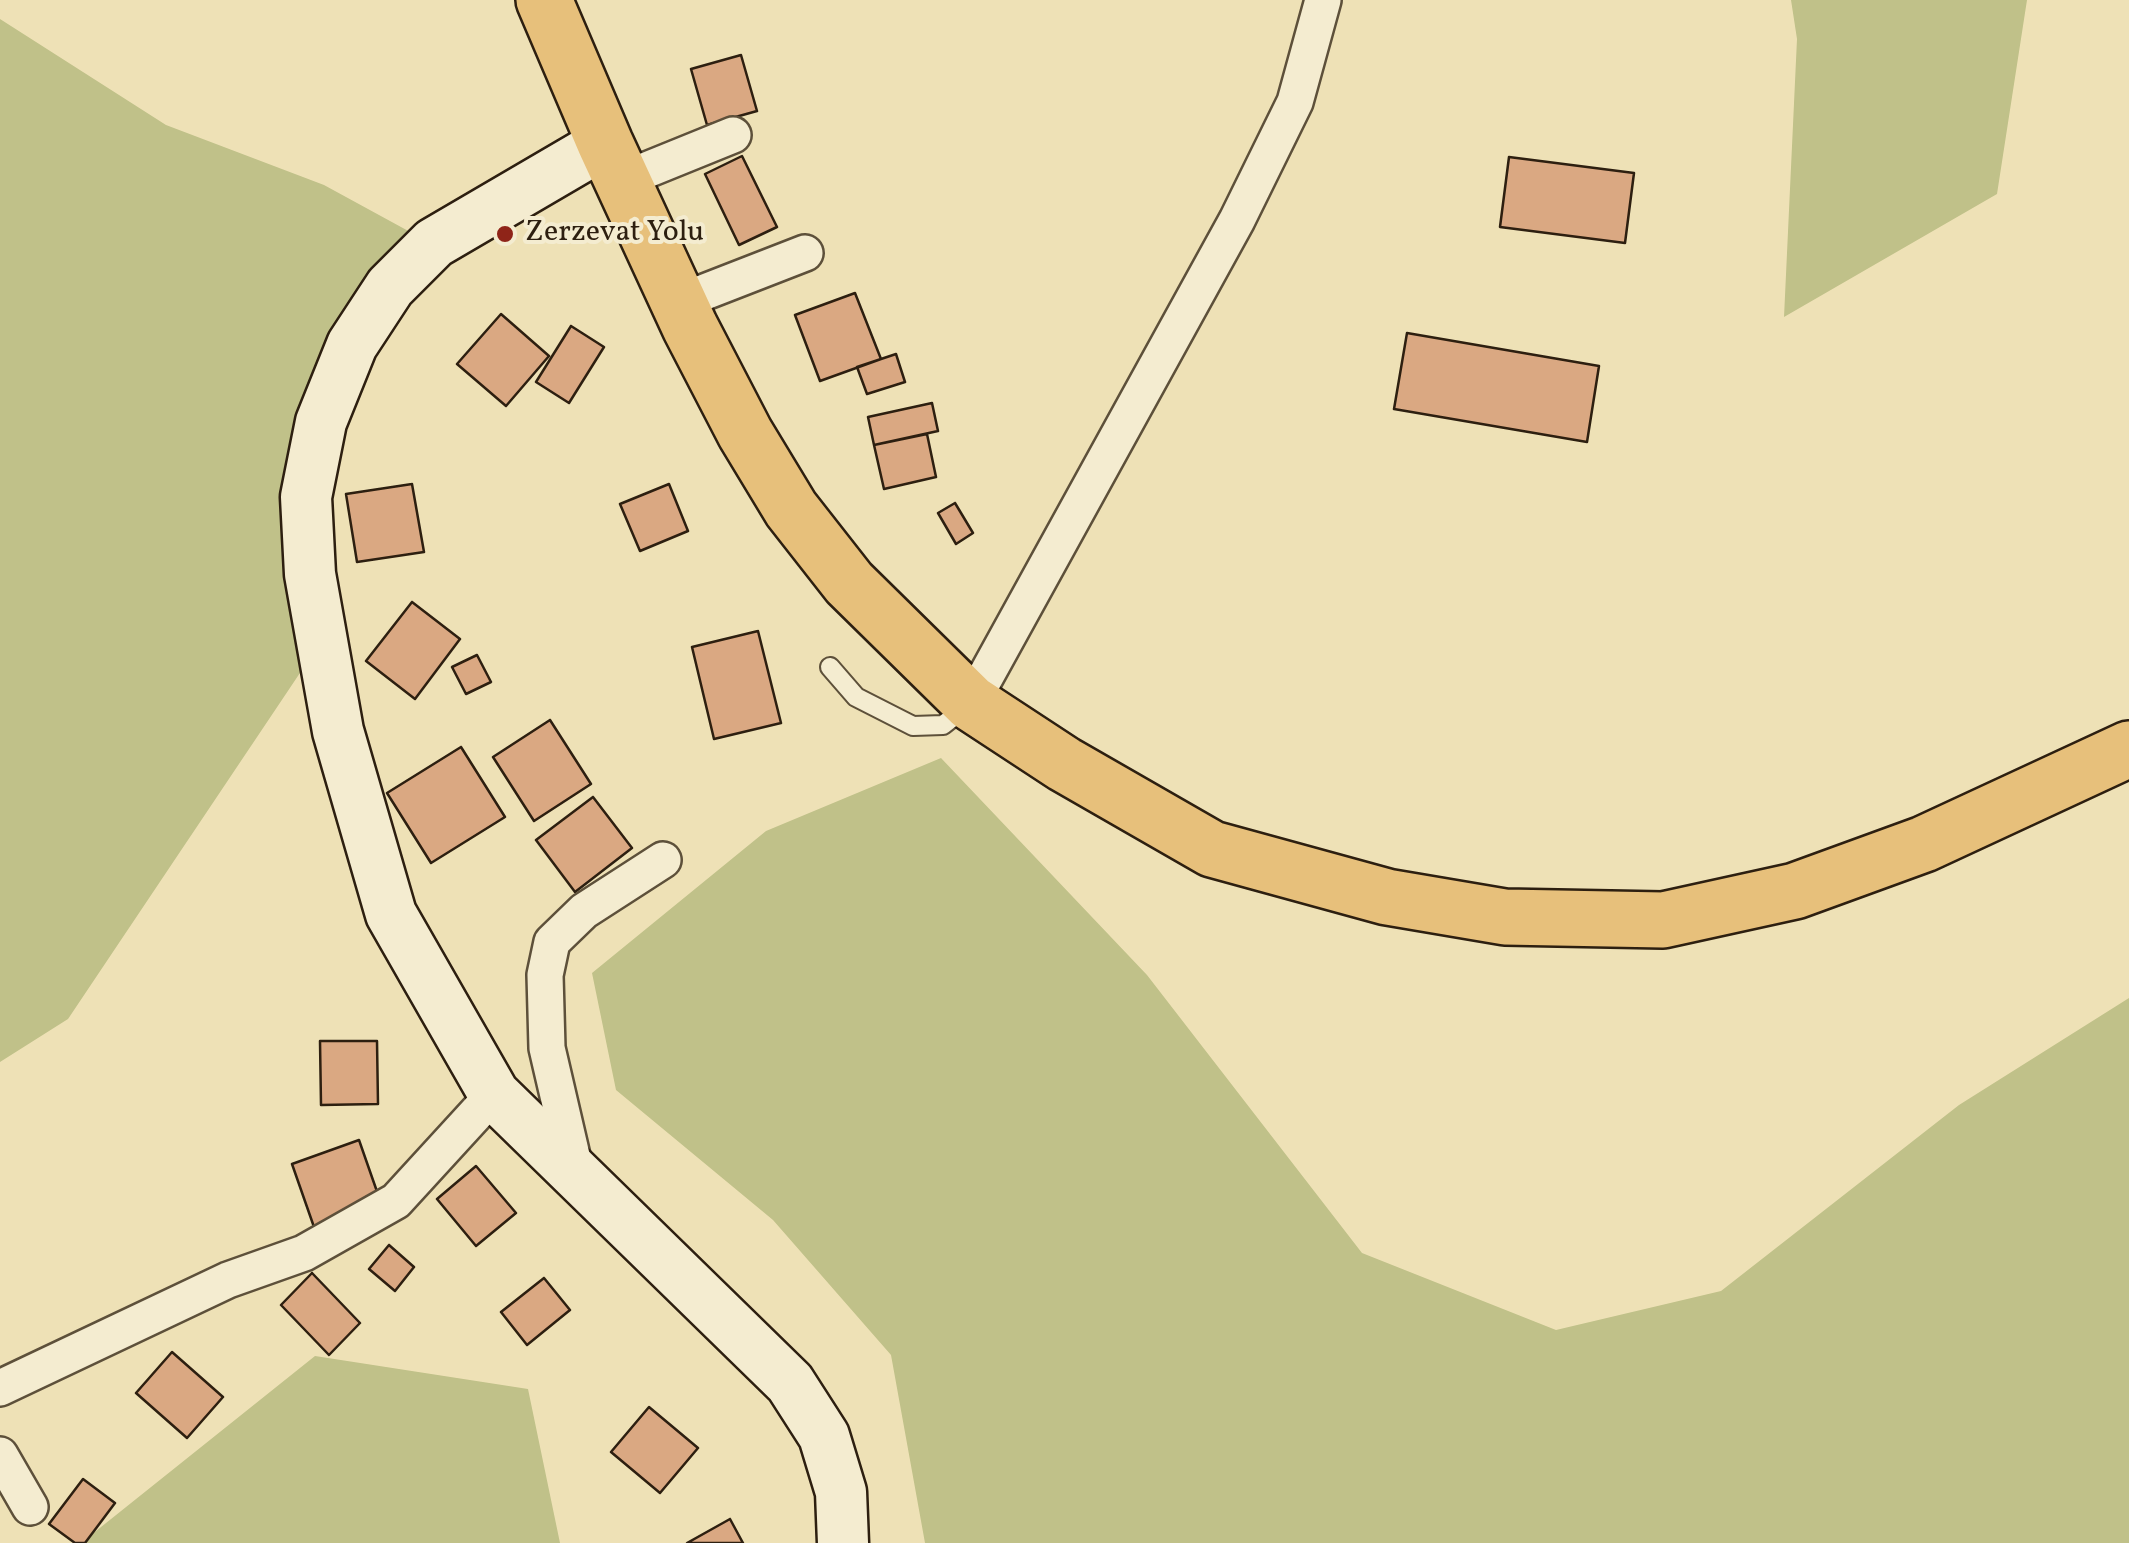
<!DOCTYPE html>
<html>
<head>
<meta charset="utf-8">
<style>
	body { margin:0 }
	canvas { display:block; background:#eee1b6 }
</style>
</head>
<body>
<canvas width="2129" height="1543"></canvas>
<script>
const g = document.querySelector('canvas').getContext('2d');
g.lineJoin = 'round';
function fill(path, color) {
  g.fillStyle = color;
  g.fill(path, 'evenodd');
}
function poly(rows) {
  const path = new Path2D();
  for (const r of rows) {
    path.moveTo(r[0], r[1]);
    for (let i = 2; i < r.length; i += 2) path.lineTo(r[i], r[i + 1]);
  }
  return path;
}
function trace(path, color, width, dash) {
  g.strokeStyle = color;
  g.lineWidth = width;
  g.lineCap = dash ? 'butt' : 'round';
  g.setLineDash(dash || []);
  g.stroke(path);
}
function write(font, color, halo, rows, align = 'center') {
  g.font = font + ' Vollkorn,serif';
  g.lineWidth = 8;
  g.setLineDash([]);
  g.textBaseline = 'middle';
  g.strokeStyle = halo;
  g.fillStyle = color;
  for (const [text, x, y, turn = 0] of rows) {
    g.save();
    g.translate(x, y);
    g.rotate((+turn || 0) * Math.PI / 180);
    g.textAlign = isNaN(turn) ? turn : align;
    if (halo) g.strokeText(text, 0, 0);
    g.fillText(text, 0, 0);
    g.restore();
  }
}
const green = poly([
	[1791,0,2027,0,1997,194,1784,317,1797,39],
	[0,19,166,125,324,185,423,239,318,372,310,658,68,1019,0,1062],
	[941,758,1147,975,1362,1253,1556,1330,1721,1291,1959,1105,2129,998,2129,1543,925,1543,891,1355,773,1220,616,1090,592,973,766,831],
	[315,1356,528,1389,560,1543,81,1543]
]);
const building = poly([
	[741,55,757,111,707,125,691,69,741,55],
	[742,156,777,227,739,245,705,174,742,156],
	[1509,157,1634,173,1625,243,1500,227,1509,157],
	[855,293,881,359,820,381,795,315,855,293],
	[501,314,549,356,506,406,457,364,501,314],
	[571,326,604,347,569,403,536,382,571,326],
	[1407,333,1599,366,1587,442,1394,409,1407,333],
	[896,354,905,382,867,394,857,367,896,354],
	[932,403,938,431,874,445,868,417,932,403],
	[927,434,936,477,884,489,874,445,927,434],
	[412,484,424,552,357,562,346,494,412,484],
	[669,484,688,531,640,551,620,504,669,484],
	[955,503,973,533,956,544,938,513,955,503],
	[412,602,460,639,415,699,366,661,412,602],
	[758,631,781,723,714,739,692,647,758,631],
	[477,655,491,682,466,694,452,667,477,655],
	[550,720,591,784,534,821,493,757,550,720],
	[461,747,505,817,431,863,387,793,461,747],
	[593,797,632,848,575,892,536,840,593,797],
	[320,1041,377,1041,378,1104,321,1105,320,1041],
	[359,1140,381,1203,314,1227,292,1164,359,1140],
	[476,1166,516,1213,476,1246,437,1199,476,1166],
	[389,1245,414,1267,395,1291,369,1269,389,1245],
	[312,1273,360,1323,329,1355,281,1305,312,1273],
	[544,1278,570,1310,527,1345,501,1312,544,1278],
	[172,1352,223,1397,187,1438,136,1393,172,1352],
	[649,1407,698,1448,660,1493,611,1452,649,1407],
	[83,1479,115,1503,85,1543,75,1543,49,1524,83,1479],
	[730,1519,743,1543,687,1543,730,1519]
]);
const lane = poly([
	[830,667,856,697,913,726,943,725,966,707]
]);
const street = poly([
	[622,180,733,135],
	[679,302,805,253],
	[971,703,1237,220,1295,102,1323,0],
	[576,1173,547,1048,545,975,552,942,584,911,663,860],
	[0,1388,228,1280,304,1253,396,1201,494,1094],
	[0,1455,30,1507]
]);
const secondary = poly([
	[605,143,434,243,390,287,352,345,321,422,306,497,310,574,338,731,391,914,494,1094,790,1383,824,1436,841,1492,843,1543]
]);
const primary = poly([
	[544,0,605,143,690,327,745,433,791,509,849,583,971,703,1064,764,1212,849,1387,897,1505,917,1663,920,1795,891,1924,844,2129,749]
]);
const markers = [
	[505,234,10,"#8f2418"]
];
const poiNames = [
	["Zerzevat Yolu",525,234]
];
fill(green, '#c0c189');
fill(building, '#daa882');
trace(building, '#2d1f10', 2.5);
trace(lane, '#5d503a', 22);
trace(street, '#5d503a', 40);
trace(secondary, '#2d1f10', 55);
trace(primary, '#2d1f10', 60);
trace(lane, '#f4ecd0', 18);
trace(street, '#f4ecd0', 35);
trace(secondary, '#f4ecd0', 50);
trace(primary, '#e7c07b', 55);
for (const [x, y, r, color] of markers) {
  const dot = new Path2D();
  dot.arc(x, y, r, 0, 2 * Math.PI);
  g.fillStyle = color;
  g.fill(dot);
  trace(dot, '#f4ecd0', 4);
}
write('30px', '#2d1f10', '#f4ecd0', poiNames, 'left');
</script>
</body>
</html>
